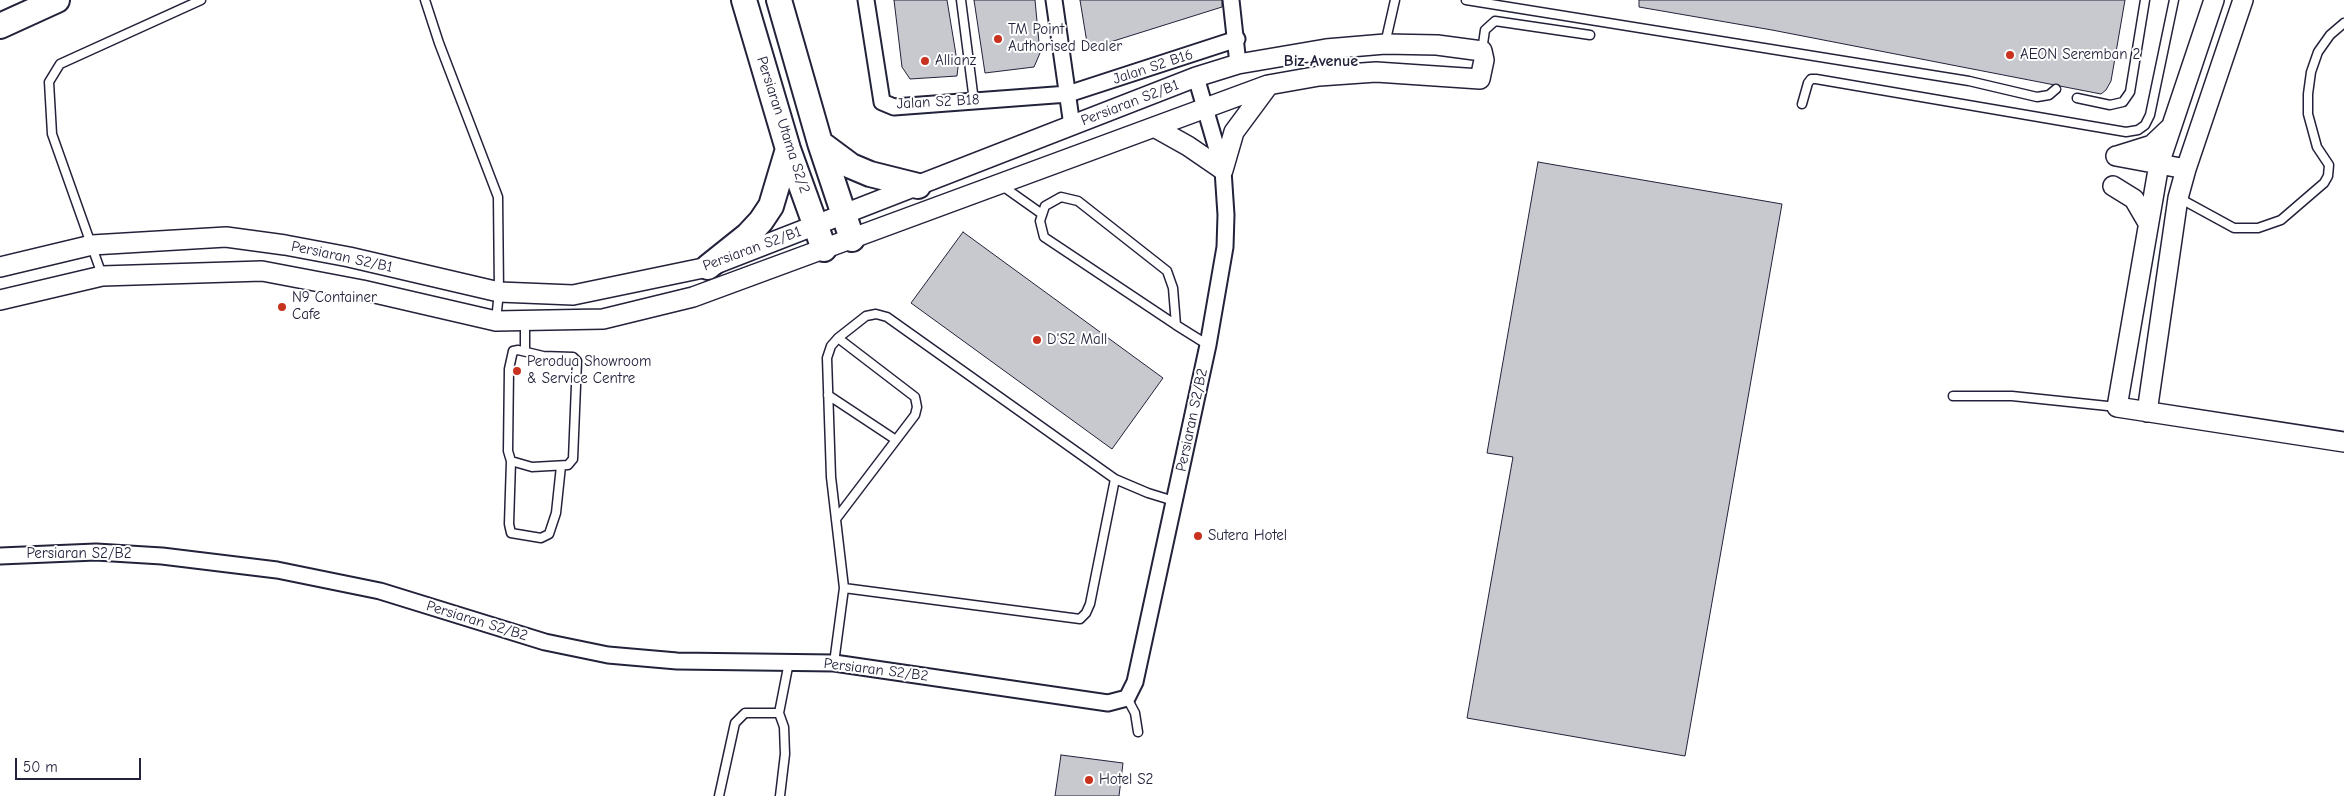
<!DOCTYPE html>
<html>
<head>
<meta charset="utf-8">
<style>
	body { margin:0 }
	#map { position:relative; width:2344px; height:796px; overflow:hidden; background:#fff; font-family:"Comic Neue",sans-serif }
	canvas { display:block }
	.scale { position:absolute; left:15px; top:758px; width:126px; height:22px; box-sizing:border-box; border:2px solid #22223b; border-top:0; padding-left:6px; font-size:15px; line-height:18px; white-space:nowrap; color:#22223b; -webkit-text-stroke:4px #fff; paint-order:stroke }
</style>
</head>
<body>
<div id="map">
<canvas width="2344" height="796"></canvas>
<div class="scale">50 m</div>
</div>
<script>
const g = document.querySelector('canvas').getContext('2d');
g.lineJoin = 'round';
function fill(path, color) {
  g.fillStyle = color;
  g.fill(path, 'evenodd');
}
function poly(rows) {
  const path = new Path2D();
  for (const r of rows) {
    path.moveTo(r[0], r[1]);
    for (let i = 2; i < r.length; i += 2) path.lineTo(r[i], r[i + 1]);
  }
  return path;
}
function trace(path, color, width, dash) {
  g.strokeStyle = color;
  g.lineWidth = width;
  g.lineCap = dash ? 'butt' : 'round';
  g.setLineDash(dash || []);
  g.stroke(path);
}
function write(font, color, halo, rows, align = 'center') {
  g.font = font + ' "Comic Neue",sans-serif';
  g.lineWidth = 4;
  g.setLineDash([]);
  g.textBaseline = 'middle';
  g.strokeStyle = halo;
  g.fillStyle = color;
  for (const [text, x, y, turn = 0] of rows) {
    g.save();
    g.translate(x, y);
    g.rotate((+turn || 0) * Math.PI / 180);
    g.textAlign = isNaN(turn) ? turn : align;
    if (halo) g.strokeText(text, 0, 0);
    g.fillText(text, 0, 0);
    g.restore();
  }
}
const building = poly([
	[894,0,947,0,958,67,957,76,910,79,902,67,894,0],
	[974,0,1035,0,1040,53,1034,67,985,73,974,0],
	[1080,0,1222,0,1222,7,1088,49,1080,0],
	[1639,0,2125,0,2111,81,2106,90,2101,94,1772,30,1639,7,1639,0],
	[1538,162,1782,204,1685,756,1467,718,1513,457,1487,453,1538,162],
	[963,232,1163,378,1112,449,911,303,963,232],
	[1061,755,1123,763,1119,796,1055,796,1061,755]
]);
const service = poly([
	[425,0,439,43,498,197,499,292,496,320],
	[961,0,974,101],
	[1466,0,1969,81,2037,97,2049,95,2056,89],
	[1385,44,1395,0],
	[1482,51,1485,30,1495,21,1590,35],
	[2077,98,2110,105,2123,102,2130,92,2145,0],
	[1802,104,1808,83,1811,79,1816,79,2126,132,2138,130,2145,125,2150,115,2174,0],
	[1001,185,1042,214],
	[2179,198,2234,228,2258,228,2281,220,2324,183,2328,176,2329,165,2317,147,2308,114,2308,94,2311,72,2318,52,2330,35,2344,23],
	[102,275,52,134,49,82,60,64,201,0],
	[1176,325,1173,288,1167,271,1078,201,1061,197,1045,206,1040,221,1044,237,1176,325,1208,345],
	[518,350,543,356,573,357,577,361,573,459,568,465,532,467,511,461,508,451,509,369,513,351,518,350],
	[525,350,525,321],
	[828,395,896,440],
	[1953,396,2012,396,2117,407],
	[511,461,509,524,511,533,541,538,549,534,556,513,561,466],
	[836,519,915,415,917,407,915,397,838,338],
	[844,588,1080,619,1086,613,1090,604,1115,479],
	[834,663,844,588,831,477,827,358,831,346,838,338,866,316,876,314,887,317,1115,479,1148,493,1174,501],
	[1127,698,1135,713,1138,732],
	[719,796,735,723,745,713,779,713],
	[780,796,785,754,784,727,779,713,789,662]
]);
const minor = poly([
	[866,0,882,102,894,107,1068,94,1237,39],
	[1054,0,1072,126],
	[1231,0,1238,64],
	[0,556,96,552,162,556,277,570,380,591,545,642,608,655,677,661,834,663,1108,703,1127,698,1135,682,1208,345,1225,247,1226,215,1223,170,1196,77]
]);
const tertiary = poly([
	[2214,0,2159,164,2117,407,2344,442],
	[1154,127,1188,146,1223,170,1234,132,1268,86],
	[2120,155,2152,145,2171,127],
	[2116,156,2186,169],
	[2113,186,2134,199,2148,223],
	[0,267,92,245,226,237,285,245,349,257,499,292,573,295,708,267,1196,77,1238,64,1326,49,1385,44,1437,45,1482,51,1484,60,1480,79,1376,72,1319,76,1268,85,693,297,603,319,496,321,362,290,262,271,102,276,0,300],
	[2147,412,2178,198,2186,169,2243,0]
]);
const primary = poly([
	[744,0,788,149,824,249],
	[779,0,820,143,852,239],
	[0,26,57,0],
	[820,143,851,166,870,174,918,186],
	[708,267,748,235,761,221,771,206,788,149]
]);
const markers = [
	[998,39,5,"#c8321e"],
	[2010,55,5,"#c8321e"],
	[925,61,5,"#c8321e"],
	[282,307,5,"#c8321e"],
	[1037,340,5,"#c8321e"],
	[517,371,5,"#c8321e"],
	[1198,536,5,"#c8321e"],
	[1089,780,5,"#c8321e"]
];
const poiNames = [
	["TM Point",1008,30],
	["Authorised Dealer",1008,47],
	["AEON Seremban 2",2020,55],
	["Allianz",935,61],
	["N9 Container",292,298],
	["Cafe",292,315],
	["D'S2 Mall",1047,340],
	["Perodua Showroom",527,362],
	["& Service Centre",527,379],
	["Sutera Hotel",1208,536],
	["Hotel S2",1099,780]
];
const streetNames = [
	["Jalan S2 B16",1153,67,-18],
	["Jalan S2 B18",938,102,-3],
	["Persiaran S2/B1",1130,103,-21],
	["Persiaran Utama S2/2",783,125,72],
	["Persiaran S2/B1",752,249,-20],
	["Persiaran S2/B1",342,257,12],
	["Persiaran S2/B2",1192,420,-78],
	["Persiaran S2/B2",79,554],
	["Persiaran S2/B2",477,621,17],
	["Persiaran S2/B2",876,670,7]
];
const neighbourhoodNames = [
	["Biz Avenue",1321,61]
];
fill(building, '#c8c8cf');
trace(building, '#22223b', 1);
trace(service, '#22223b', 11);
trace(minor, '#22223b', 19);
trace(tertiary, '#22223b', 22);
trace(primary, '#22223b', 28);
trace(service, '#fff', 8);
trace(minor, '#fff', 15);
trace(tertiary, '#fff', 19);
trace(primary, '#fff', 24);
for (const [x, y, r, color] of markers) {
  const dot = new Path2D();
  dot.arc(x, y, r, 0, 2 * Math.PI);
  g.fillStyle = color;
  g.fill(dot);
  trace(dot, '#fff', 2);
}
write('15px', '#22223b', '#fff', poiNames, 'left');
write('15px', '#22223b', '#fff', streetNames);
write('bold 16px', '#22223b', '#fff', neighbourhoodNames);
</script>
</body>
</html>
